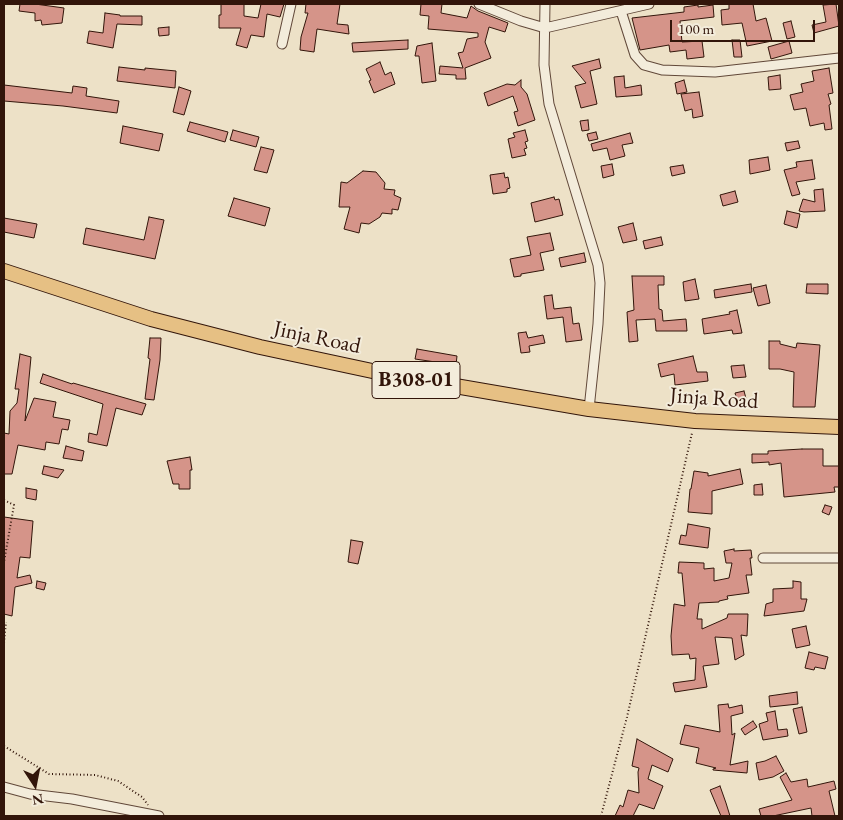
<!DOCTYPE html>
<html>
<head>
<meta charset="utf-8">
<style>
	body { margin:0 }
	#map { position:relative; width:843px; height:820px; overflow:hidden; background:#ede1c7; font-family:"EB Garamond",serif }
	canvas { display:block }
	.frame { position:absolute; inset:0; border:5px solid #32150a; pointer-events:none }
	.north { position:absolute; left:10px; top:760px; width:50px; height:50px; -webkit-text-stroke:4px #f3ecdb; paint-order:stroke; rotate:169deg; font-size:14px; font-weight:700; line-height:20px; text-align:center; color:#32150a }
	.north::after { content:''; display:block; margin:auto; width:18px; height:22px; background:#32150a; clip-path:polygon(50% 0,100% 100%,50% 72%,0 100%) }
	.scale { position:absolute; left:670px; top:20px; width:145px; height:22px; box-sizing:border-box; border:2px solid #32150a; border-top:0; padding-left:6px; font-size:15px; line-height:18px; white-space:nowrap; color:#32150a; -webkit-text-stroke:4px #f3ecdb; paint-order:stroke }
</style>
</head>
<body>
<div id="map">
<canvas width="843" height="820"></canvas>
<div class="frame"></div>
<div class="north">N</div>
<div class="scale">100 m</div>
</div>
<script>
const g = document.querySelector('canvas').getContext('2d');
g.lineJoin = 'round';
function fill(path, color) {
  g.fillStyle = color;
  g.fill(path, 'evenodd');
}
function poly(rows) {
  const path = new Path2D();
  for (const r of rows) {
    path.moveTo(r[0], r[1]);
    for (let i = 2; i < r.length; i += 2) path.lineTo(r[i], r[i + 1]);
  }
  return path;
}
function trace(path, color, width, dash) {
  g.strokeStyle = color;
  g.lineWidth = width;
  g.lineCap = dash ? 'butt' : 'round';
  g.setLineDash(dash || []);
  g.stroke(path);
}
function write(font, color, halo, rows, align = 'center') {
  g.font = font + ' "EB Garamond",serif';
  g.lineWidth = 4;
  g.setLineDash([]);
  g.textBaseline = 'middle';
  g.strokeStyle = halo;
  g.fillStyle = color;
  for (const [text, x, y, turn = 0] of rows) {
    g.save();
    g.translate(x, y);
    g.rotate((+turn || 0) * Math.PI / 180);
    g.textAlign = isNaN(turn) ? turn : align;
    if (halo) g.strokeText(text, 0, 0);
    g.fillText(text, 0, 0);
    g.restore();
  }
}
const building = poly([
	[20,4,35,4,64,8,62,23,42,25,41,20,35,21,35,13,19,11,20,4],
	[221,4,244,4,244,16,258,18,261,4,284,4,280,17,267,14,264,37,251,35,247,48,236,45,241,28,219,28,219,15,221,15,221,4],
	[306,4,340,4,337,24,348,25,349,34,317,29,314,52,300,50,301,37,308,13,305,13,306,4],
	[421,4,442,4,441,13,467,18,471,6,478,11,508,23,505,32,489,27,485,42,491,58,465,68,466,79,456,79,456,75,439,74,440,66,463,68,458,53,463,52,467,39,478,37,478,33,428,29,429,16,420,15,421,4],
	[729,4,753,4,756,21,766,18,772,41,747,46,742,23,722,25,721,10,729,9,729,4],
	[836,4,839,26,814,33,812,25,826,22,823,5,836,4],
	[698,5,698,7,713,5,714,17,680,21,682,42,702,41,704,57,687,59,686,50,670,52,669,45,640,50,632,18,684,12,684,7,698,5],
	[105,13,120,15,120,16,142,16,142,25,117,24,113,48,87,43,89,31,103,33,105,13],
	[791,21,795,37,787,39,783,23,791,21],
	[169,27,169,35,159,36,158,28,169,27],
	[408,40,408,49,353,52,352,43,408,40],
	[732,40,740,40,742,57,734,57,732,40],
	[789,41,792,53,771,59,768,47,789,41],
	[432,43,436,81,422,83,419,56,415,56,417,46,432,43],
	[599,59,601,68,590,71,597,104,581,108,575,86,586,83,572,66,599,59],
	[380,62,385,75,391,72,395,84,374,93,369,81,371,80,366,69,380,62],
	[119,67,145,70,145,68,176,71,175,88,117,81,119,67],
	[829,68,833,93,828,94,831,104,829,105,832,129,825,130,824,123,810,126,806,108,794,110,790,95,803,92,801,84,814,81,812,71,829,68],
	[780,75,781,89,769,90,768,77,780,75],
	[624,76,625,88,641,85,642,95,616,97,614,77,624,76],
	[521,80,521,87,527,94,535,120,518,126,514,112,518,111,513,96,488,106,484,93,507,84,515,85,521,80],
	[684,80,687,92,677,94,675,83,684,80],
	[4,85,72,93,73,86,87,88,86,96,119,101,117,113,63,106,4,101,4,85],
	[179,87,191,91,184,115,173,112,179,87],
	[699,92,703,116,693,118,692,109,685,111,681,94,699,92],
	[588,120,589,130,582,131,580,121,588,120],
	[190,122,228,132,225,142,187,131,190,122],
	[123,126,163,134,159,151,120,143,123,126],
	[233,130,259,137,256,147,230,140,233,130],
	[525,130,528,141,525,142,527,148,524,149,526,155,512,158,508,139,515,137,513,133,525,130],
	[596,132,598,139,589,141,587,134,596,132],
	[630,133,633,143,622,145,625,156,610,160,607,148,593,151,591,144,630,133],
	[798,141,800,148,787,151,785,143,798,141],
	[261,147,274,150,267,173,254,170,261,147],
	[768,157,770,170,750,174,749,160,768,157],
	[812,160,815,179,796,182,800,194,792,196,784,170,797,167,796,162,812,160],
	[612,164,614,175,603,178,601,166,612,164],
	[683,165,685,173,672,176,670,167,683,165],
	[363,171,376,172,385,183,384,189,395,190,394,195,401,198,398,210,392,209,392,214,382,213,380,217,369,224,361,223,359,233,344,229,350,207,339,207,341,182,347,183,363,171],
	[504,173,505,178,508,177,510,188,507,189,507,192,493,194,490,175,504,173],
	[823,189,825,211,804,212,799,211,803,199,815,202,814,190,823,189],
	[735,191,738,202,723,206,720,195,735,191],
	[554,197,555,200,559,199,563,215,535,222,531,203,554,197],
	[234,198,270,208,265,226,228,216,234,198],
	[787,211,800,214,797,228,784,224,787,211],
	[149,217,164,220,155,259,83,244,86,228,144,240,149,217],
	[4,218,37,224,34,238,4,232,4,218],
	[633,223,637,240,623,243,618,227,633,223],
	[550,233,554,250,540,253,544,270,521,274,521,276,514,277,510,259,531,255,527,237,550,233],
	[661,237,663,245,645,249,643,241,661,237],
	[584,253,586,262,561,267,559,258,584,253],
	[632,276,664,276,664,285,658,285,659,309,662,310,663,321,686,319,687,331,656,331,655,319,636,320,638,341,629,342,627,312,634,310,632,276],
	[695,279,699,299,685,301,683,282,695,279],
	[751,284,752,292,715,298,714,290,751,284],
	[807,284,828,284,828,294,806,293,807,284],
	[766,285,770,303,758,306,753,288,766,285],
	[552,295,554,309,571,307,573,324,579,323,582,340,566,342,563,317,547,319,544,296,552,295],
	[737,310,742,333,733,334,732,330,704,334,702,319,730,314,729,312,737,310],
	[526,332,528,338,543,335,545,343,529,346,530,352,521,353,518,333,526,332],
	[150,338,161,338,160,360,154,400,145,399,150,359,148,358,150,338],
	[769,341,780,341,780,344,796,348,797,343,820,345,815,407,793,407,794,372,780,369,769,369,769,341],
	[417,349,457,356,456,365,415,359,417,349],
	[20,354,31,357,25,421,34,398,56,402,53,417,70,420,68,430,62,429,59,444,46,442,45,450,18,445,12,474,4,474,4,433,9,434,10,411,17,403,19,389,15,389,20,354],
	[693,356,697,372,707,372,708,381,675,385,674,374,661,377,658,364,693,356],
	[744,365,746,377,733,378,731,366,744,365],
	[43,374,72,384,73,383,146,404,142,415,116,408,107,446,88,442,89,433,97,435,103,404,40,383,43,374],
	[744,391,747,402,738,404,735,393,744,391],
	[66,446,84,451,82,461,63,458,66,446],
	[802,449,823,449,823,466,839,466,839,487,834,487,835,492,784,497,781,463,769,465,769,462,752,463,752,454,768,454,768,451,802,449],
	[190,457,192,470,190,470,190,489,179,489,179,484,173,484,167,461,190,457],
	[44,466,64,470,58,478,42,474,44,466],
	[740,469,743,484,712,491,712,514,688,512,690,489,691,489,694,471,708,473,708,476,740,469],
	[762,484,763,495,754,495,754,485,762,484],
	[26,488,37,490,36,500,26,498,26,488],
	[825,505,832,507,829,515,822,512,825,505],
	[4,517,33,521,30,558,20,557,17,578,30,575,32,583,15,587,12,616,4,614,4,517],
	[688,524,710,528,708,548,679,544,681,535,686,536,688,524],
	[351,540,363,542,358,564,348,562,351,540],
	[734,549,734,551,751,550,752,558,750,558,752,575,746,575,749,593,727,596,728,599,719,601,719,602,699,603,697,619,702,619,702,629,727,618,728,614,748,614,747,636,741,635,744,655,735,660,732,638,715,637,719,664,703,666,707,687,675,692,673,683,695,680,696,658,690,659,689,654,672,655,671,636,674,604,685,606,682,573,678,573,679,562,704,563,704,569,714,568,714,581,729,578,732,563,726,563,724,551,734,549],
	[37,581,46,583,44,590,36,588,37,581],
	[793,581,801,582,801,599,807,599,804,611,764,616,766,604,773,602,773,589,793,588,793,581],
	[806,626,810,645,796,648,792,629,806,626],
	[809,652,828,657,825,669,815,667,814,670,805,668,809,652],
	[797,692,798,704,770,707,769,696,797,692],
	[728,704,729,708,742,705,743,713,731,716,732,735,735,733,730,765,748,761,747,773,713,770,713,769,716,768,696,763,699,748,680,744,685,725,720,732,718,705,728,704],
	[802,707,807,732,799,734,793,709,802,707],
	[775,711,778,730,787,729,788,736,763,740,759,724,768,721,766,713,775,711],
	[753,721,757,727,745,735,741,729,753,721],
	[637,739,673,759,668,772,652,765,648,779,663,786,654,809,639,804,633,816,615,816,620,805,623,807,628,790,639,793,638,772,639,768,632,766,637,739],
	[776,756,784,771,773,777,759,780,756,763,765,761,776,756],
	[786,773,791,782,807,779,808,787,834,781,836,789,829,791,835,816,812,816,811,808,773,816,761,816,759,809,792,800,780,777,786,773],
	[720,786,726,803,730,816,721,816,710,790,720,786]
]);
const path = poly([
	[4,500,14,505,4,562],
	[4,643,6,622],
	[4,746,49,774,95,775,118,781,142,797,148,805],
	[601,816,627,717,692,433]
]);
const street = poly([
	[479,4,521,21,545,28,649,4],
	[545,4,544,65,549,104,598,265,600,283,598,324,589,409],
	[621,11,635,55,644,65,662,70,715,72,839,58],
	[282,44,291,4],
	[763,558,839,558],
	[4,787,30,794,72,799,159,816]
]);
const primary = poly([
	[4,271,151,319,260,347,391,375,589,409,695,421,839,427]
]);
const shields = [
	[416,380,88]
];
const shieldNames = [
	["B308-01",416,380]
];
const streetNames = [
	["Jinja Road",317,338,12],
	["Jinja Road",714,399,4]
];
fill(building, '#d59489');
trace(building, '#32150a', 1);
trace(street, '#614839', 11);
trace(primary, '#32150a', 16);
trace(path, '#32150a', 2, [1, 2.5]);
trace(street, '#f3ecdb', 9);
trace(primary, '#e6c084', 14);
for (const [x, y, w] of shields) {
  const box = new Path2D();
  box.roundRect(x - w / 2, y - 18.5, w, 37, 4);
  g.fillStyle = '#f3ecdb';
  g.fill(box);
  trace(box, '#32150a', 1);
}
write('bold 21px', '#32150a', null, shieldNames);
write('22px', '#32150a', '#f3ecdb', streetNames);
</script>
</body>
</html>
